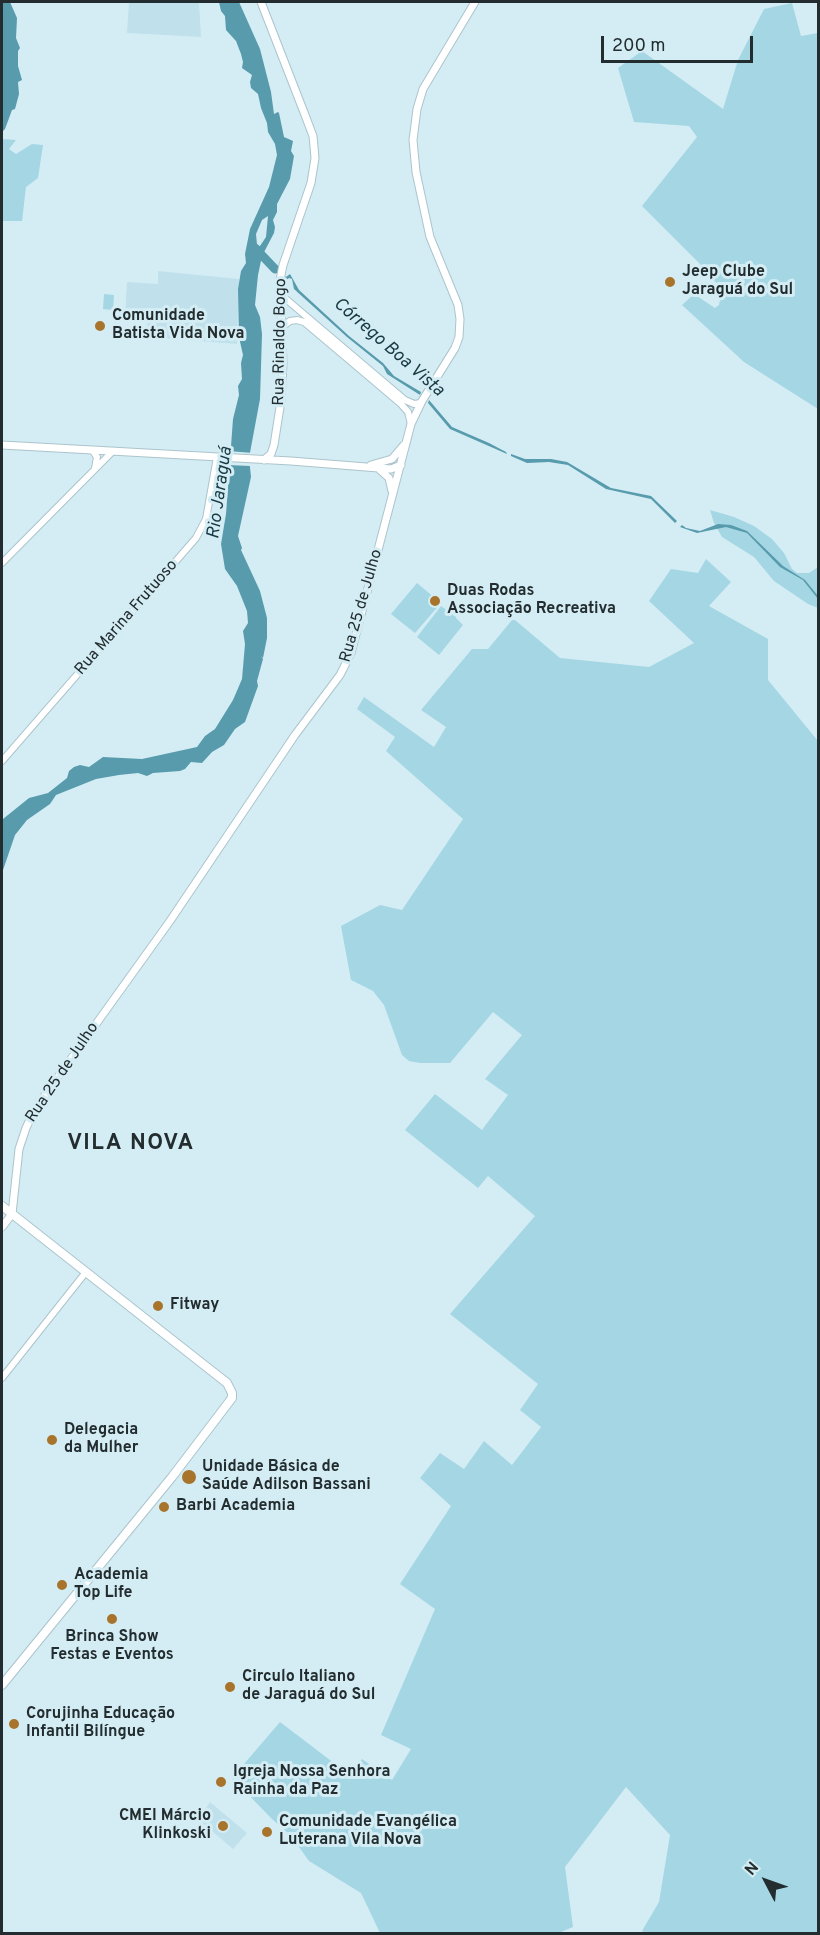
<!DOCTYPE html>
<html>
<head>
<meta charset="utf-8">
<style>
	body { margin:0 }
	#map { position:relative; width:820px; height:1935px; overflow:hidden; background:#d4edf4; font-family:Overpass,sans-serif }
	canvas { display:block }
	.frame { position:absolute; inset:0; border:3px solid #232d2f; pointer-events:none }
	.north { position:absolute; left:736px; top:1851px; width:60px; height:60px; -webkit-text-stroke:4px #d4edf4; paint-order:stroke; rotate:311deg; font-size:16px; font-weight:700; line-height:24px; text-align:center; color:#232d2f }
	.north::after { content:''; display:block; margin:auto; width:21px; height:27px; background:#232d2f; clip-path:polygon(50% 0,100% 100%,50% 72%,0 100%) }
	.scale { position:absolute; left:601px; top:36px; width:152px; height:27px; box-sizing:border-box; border:3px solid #232d2f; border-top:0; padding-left:8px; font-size:18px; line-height:21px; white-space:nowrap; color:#232d2f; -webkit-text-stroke:4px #d4edf4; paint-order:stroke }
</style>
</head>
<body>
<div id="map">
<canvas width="820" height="1935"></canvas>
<div class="frame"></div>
<div class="north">N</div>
<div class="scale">200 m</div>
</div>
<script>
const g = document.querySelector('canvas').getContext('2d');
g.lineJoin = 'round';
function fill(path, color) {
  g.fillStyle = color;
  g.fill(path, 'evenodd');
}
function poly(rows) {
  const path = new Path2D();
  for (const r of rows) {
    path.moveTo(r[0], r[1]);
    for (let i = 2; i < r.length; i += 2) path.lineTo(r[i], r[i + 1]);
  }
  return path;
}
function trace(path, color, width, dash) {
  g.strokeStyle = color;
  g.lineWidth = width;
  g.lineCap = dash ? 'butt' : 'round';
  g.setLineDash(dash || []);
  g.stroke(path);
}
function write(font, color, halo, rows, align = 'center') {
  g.font = font + ' Overpass,sans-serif';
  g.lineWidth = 6;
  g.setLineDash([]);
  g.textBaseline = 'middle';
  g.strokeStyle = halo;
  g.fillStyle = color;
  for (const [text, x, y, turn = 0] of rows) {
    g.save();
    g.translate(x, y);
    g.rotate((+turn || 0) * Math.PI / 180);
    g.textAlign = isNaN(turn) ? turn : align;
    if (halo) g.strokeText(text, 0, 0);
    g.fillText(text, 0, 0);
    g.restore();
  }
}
const built = poly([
	[129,2,199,2,201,37,127,33],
	[158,271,239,279,237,344,146,337,148,320,125,317,127,282,158,284],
	[210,1802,247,1833,233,1849,199,1820]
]);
const green = poly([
	[792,3,801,36,818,33,818,409,744,362,682,305,694,294,715,308,719,305,722,291,708,272,642,206,697,137,689,126,634,122,618,68,642,51,723,109,738,60,764,9],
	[2,139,16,140,9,149,16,154,32,144,43,145,38,178,26,187,22,221,2,221],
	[104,294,114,295,113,310,103,309],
	[710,510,734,517,754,526,772,539,784,553,792,569,797,573,809,573,818,567,818,608,808,604,774,581,754,557,722,537,714,523],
	[706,559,731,582,709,606,768,639,768,680,818,741,818,1933,646,1933,642,1931,659,1902,670,1835,626,1787,565,1867,573,1927,556,1934,380,1933,361,1893,309,1861,291,1836,272,1819,232,1778,280,1722,351,1776,362,1759,392,1780,411,1749,381,1735,435,1609,400,1584,451,1506,420,1478,440,1453,464,1469,484,1441,512,1465,541,1427,520,1410,538,1384,450,1314,535,1216,488,1176,478,1188,405,1130,435,1094,482,1130,508,1095,485,1079,522,1035,493,1012,450,1063,420,1063,409,1061,402,1055,384,1005,373,991,351,980,341,926,380,905,402,910,463,819,386,751,395,737,357,709,364,697,434,747,446,727,421,710,472,649,488,649,512,620,515,620,560,658,649,667,694,643,649,601,671,569,698,573],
	[417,583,441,603,415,633,391,614],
	[441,606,456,617,456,618,463,625,439,655,417,637]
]);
const water = poly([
	[2,2,10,2,17,18,16,38,20,48,18,51,18,66,22,80,18,82,19,94,15,109,12,110,5,129,2,132],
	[219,2,239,2,260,49,271,92,274,114,278,112,279,113,284,137,293,141,291,151,294,156,290,179,277,204,277,212,273,220,275,227,274,233,262,256,258,275,255,305,260,317,262,334,260,399,249,458,251,477,238,536,242,548,241,550,260,591,267,618,267,638,263,658,261,656,263,659,257,681,258,686,245,722,235,729,224,745,212,752,202,763,191,762,185,769,180,771,153,773,147,776,138,773,119,775,96,779,56,795,50,804,27,820,15,835,2,873,2,821,3,819,29,798,48,793,67,778,69,771,74,767,80,765,89,767,103,757,142,759,197,747,205,736,215,729,233,700,242,679,245,644,243,631,248,623,247,611,237,586,225,569,221,544,226,514,233,419,239,395,238,386,242,379,241,363,243,355,239,337,238,289,241,271,246,263,245,254,250,229,269,187,277,155,275,144,268,132,267,123,261,108,258,94,251,88,250,82,252,75,242,68,243,62,241,54,236,41,226,30,225,16,221,11],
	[268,216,266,237,260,246,257,245,256,234,262,220],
	[275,267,286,277,290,274,299,290,349,336,383,363,394,376,421,392,420,395,387,374,383,366,347,337,294,289,292,279,289,278,286,280,275,270],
	[429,400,452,427,489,443,506,452,507,454,450,429,428,403],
	[511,454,525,459,551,459,567,462,611,488,651,496,677,521,675,523,651,499,606,489,568,465,549,462,527,463,511,456],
	[718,524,731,525,747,531,783,566,805,580,818,596,818,599,803,580,780,567,747,533,726,527,697,533,680,527,682,525,686,528,700,531]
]);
const pier = poly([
	[228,451,253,453,251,466,227,465]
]);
const river = poly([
	[254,247,275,269]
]);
const tertiary = poly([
	[280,294,405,400,414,404,421,403],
	[282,327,290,321,297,320,304,322,401,404,408,412,411,424],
	[93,451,97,457,95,468],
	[2,563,113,451],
	[2,761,196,538,206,519,217,457],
	[2,1378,86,1272]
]);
const secondary = poly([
	[261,2,305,115,313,136,315,158,311,183,283,265,280,280,283,364,281,401,274,445,271,454,264,460],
	[2,445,291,461,391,469,401,465],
	[371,465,392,459,404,445],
	[379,469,389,478,392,491],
	[2,1227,12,1214,19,1149,26,1128,35,1109,170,921,295,735,340,675,351,653,411,424,422,401,455,348,459,337,460,319,458,305,430,237,416,172,413,140,417,109,423,89,475,2]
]);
const primary = poly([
	[2,1206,227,1383,232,1393,232,1398,172,1477,2,1685]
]);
const markers = [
	[670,282,6,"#a8742c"],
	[100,326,6,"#a8742c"],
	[435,601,6,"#a8742c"],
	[158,1306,6,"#a8742c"],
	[52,1440,6,"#a8742c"],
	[189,1477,8,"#a8742c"],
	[164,1507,6,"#a8742c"],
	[62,1585,6,"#a8742c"],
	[112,1619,6,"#a8742c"],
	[230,1687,6,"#a8742c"],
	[14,1724,6,"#a8742c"],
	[221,1782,6,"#a8742c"],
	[223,1826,6,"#a8742c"],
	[267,1832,6,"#a8742c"]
];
const poiNames = [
	["Jeep Clube",682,273],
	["Jaraguá do Sul",682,291],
	["Comunidade",112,317],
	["Batista Vida Nova",112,335],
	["Duas Rodas",447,592],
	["Associação Recreativa",447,610],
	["Fitway",170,1306],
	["Delegacia",64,1431],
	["da Mulher",64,1449],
	["Unidade Básica de",202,1468],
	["Saúde Adilson Bassani",202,1486],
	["Barbi Academia",176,1507],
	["Academia",74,1576],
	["Top Life",74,1594],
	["Brinca Show",112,1638,"center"],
	["Festas e Eventos",112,1656,"center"],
	["Circulo Italiano",242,1678],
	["de Jaraguá do Sul",242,1696],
	["Corujinha Educação",26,1715],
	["Infantil Bilíngue",26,1733],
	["Igreja Nossa Senhora",233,1773],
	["Rainha da Paz",233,1791],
	["CMEI Márcio",211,1817,"right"],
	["Klinkoski",211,1835,"right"],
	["Comunidade Evangélica",279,1823],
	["Luterana Vila Nova",279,1841]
];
const streetNames = [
	["Rua Rinaldo Bogo",281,342,-89],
	["Rua 25 de Julho",362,606,-74],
	["Rua Marina Frutuoso",127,618,-49],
	["Rua 25 de Julho",63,1073,-56]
];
const waterNames = [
	["Córrego Boa Vista",388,348,41],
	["Rio Jaraguá",221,493,-82]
];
const districtNames = [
	["VILA NOVA",131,1145]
];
fill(built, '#c0e1eb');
fill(green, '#a5d6e4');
fill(water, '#579bad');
fill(pier, '#d4edf4');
trace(river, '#579bad', 9);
trace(tertiary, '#acc4cb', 8);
trace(secondary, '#acc4cb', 9);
trace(primary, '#acc4cb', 10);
trace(tertiary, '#fff', 6);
trace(secondary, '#fff', 7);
trace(primary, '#fff', 8);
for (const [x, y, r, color] of markers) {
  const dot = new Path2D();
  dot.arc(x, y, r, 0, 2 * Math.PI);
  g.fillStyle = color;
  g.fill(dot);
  trace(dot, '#d4edf4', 2);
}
write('bold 16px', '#232d2f', '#d4edf4', poiNames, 'left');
write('16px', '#232d2f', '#d4edf4', streetNames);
write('italic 18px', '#193a43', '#d4edf4', waterNames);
g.letterSpacing = '1.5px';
write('bold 22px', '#232d2f', '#d4edf4', districtNames);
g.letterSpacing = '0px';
</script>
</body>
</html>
